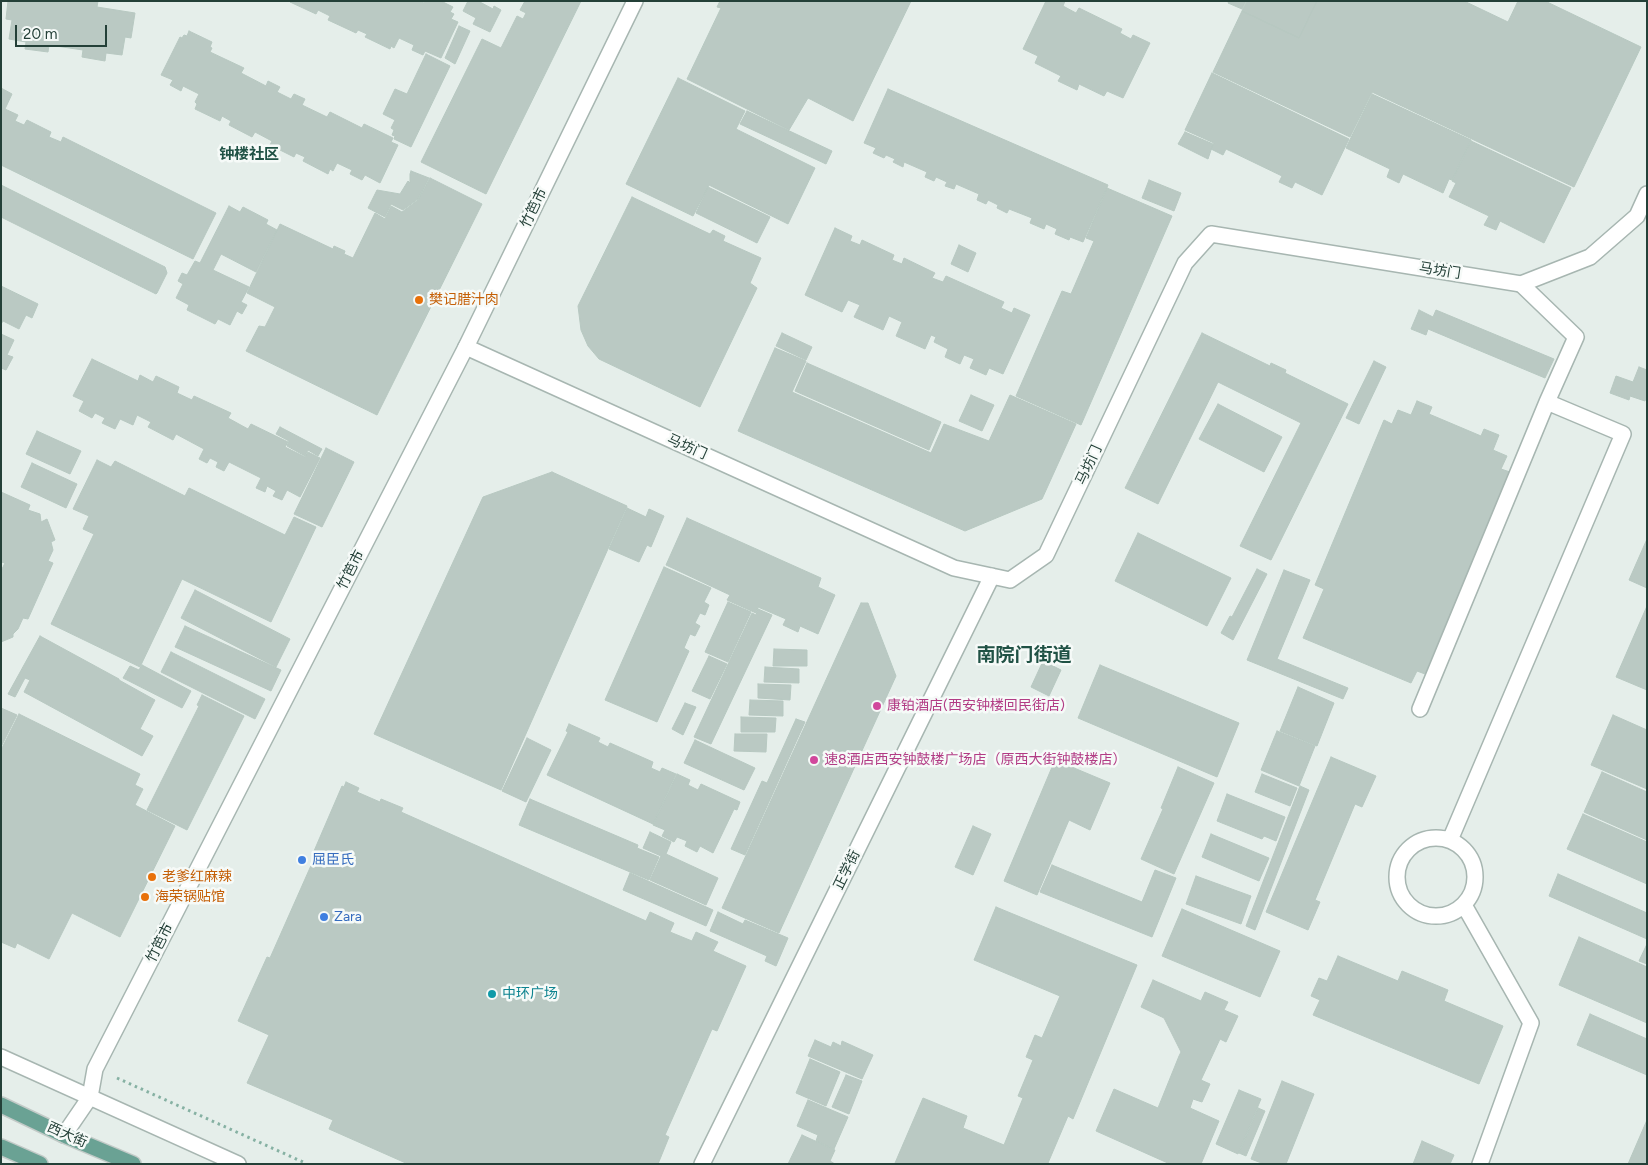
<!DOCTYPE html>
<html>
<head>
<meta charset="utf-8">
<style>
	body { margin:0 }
	#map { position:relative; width:1648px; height:1165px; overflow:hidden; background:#e5eeea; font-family:Figtree,sans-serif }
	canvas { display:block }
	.frame { position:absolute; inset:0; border:2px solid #244038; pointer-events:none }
	.scale { position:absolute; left:15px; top:25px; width:92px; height:22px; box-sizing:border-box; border:2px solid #244038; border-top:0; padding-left:6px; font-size:15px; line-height:18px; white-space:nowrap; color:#244038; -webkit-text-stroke:4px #f6faf8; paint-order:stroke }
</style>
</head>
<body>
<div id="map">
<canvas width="1648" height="1165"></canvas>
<div class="frame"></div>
<div class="scale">20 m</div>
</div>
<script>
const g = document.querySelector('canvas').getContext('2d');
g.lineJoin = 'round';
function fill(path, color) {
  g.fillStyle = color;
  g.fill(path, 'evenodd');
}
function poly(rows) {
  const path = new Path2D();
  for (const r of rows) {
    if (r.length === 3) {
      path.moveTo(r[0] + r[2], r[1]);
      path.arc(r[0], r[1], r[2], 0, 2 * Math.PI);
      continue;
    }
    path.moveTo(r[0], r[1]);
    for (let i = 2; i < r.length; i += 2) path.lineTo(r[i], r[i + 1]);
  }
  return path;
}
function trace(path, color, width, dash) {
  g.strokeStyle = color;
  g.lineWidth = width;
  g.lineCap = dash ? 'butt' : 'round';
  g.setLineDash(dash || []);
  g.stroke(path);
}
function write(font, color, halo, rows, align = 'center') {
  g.font = font + ' Figtree,"Noto Sans SC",sans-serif';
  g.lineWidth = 5;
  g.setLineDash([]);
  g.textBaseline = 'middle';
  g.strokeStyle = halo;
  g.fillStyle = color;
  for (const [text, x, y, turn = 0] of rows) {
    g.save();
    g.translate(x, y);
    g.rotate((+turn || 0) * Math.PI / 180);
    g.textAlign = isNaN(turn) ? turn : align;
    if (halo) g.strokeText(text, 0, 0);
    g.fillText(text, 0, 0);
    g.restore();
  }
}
const building = poly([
	[8,1,98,1,97,7,135,13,131,38,125,37,122,55,106,53,105,61,82,57,83,50,49,45,48,52,25,49,26,42,9,39,12,20,6,19,8,1],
	[419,1,424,3,425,1,441,1,453,7,450,12,454,14,451,19,458,22,441,58,425,51,423,55,412,50,414,45,399,38,394,48,391,46,390,49,365,37,367,34,358,30,356,33,328,20,330,16,318,10,316,14,290,2,419,1],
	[468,1,478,1,493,9,494,6,501,10,490,32,473,24,476,18,463,11,468,1],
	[525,1,581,1,486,194,421,162,482,39,501,48,517,16,523,19,526,13,520,10,525,1],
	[720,1,911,1,853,121,808,98,789,130,687,79,721,8,717,7,720,1],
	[1046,1,1065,1,1063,6,1076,13,1079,8,1122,29,1120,33,1131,39,1133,35,1150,43,1123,98,1107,91,1104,96,1079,84,1077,90,1058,81,1061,76,1035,63,1038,56,1023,49,1046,1],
	[1229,1,1246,1,1242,9,1228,3,1229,1],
	[1247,1,1317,1,1299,38,1242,11,1247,1],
	[1317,1,1464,1,1508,22,1518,1,1545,1,1641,47,1574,187,1372,92,1350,137,1213,72,1242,11,1299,38,1317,1],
	[459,26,470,31,455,64,445,58,459,26],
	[189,31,212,42,210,47,212,48,210,52,244,68,241,73,266,86,268,81,280,87,277,92,291,99,294,94,305,99,302,105,327,117,330,112,362,128,364,124,393,138,391,142,398,145,380,183,365,175,362,180,350,174,352,170,337,163,333,171,330,169,328,174,303,161,305,157,296,153,294,157,270,145,272,141,255,132,252,137,229,125,231,121,222,116,220,121,195,109,197,104,195,102,199,94,183,86,181,91,170,85,173,80,161,75,180,37,182,38,184,35,187,36,189,31],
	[426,54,450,66,411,147,394,139,395,136,392,135,394,130,391,128,395,120,383,114,395,89,407,94,426,54],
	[1212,73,1349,139,1322,195,1295,182,1292,188,1279,182,1282,176,1226,149,1223,155,1211,149,1214,143,1185,130,1212,73],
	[678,78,745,111,736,129,815,168,788,224,709,185,693,216,626,184,678,78],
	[1,88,12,94,5,109,18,115,15,121,24,125,27,120,51,132,49,137,61,142,63,137,216,213,193,259,1,165,1,88],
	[888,89,1108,185,1083,242,1070,237,1069,240,1055,234,1057,229,1046,224,1044,229,1030,223,1032,218,1009,209,1007,213,997,208,998,205,988,200,986,204,977,200,979,194,956,184,954,189,945,186,947,182,936,177,934,181,925,177,927,172,904,162,903,167,893,162,895,159,886,155,884,158,873,153,876,148,864,143,888,89],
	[1372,94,1471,140,1452,180,1449,179,1443,193,1403,174,1399,183,1387,177,1390,169,1346,148,1372,94],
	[747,111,832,151,826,164,740,124,747,111],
	[1185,132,1213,144,1208,159,1178,144,1185,132],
	[1471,141,1571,188,1544,243,1500,221,1496,230,1484,225,1489,216,1449,197,1456,183,1452,181,1471,141],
	[411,171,429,178,418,199,403,210,391,204,385,217,368,208,377,190,400,194,408,181,410,183,410,174,411,171],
	[430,178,482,204,377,415,246,351,258,328,259,326,265,327,275,307,247,293,280,224,333,249,334,246,345,251,344,254,353,258,375,213,385,219,391,206,402,212,418,200,430,178],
	[1149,180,1181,193,1174,211,1142,198,1149,180],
	[1,185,165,267,167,273,157,293,156,294,1,217,1,185],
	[708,187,770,217,757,243,696,213,708,187],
	[1107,188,1172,216,1081,425,1016,396,1062,291,1071,294,1094,241,1086,238,1107,188],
	[632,197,710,234,713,230,725,236,723,241,761,258,750,283,757,288,700,407,599,359,588,346,581,330,578,306,632,197],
	[229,206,240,212,243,207,268,220,266,224,277,230,256,272,221,254,213,270,249,287,241,302,247,305,242,314,237,311,230,325,218,319,215,324,187,310,189,305,176,298,183,284,178,281,182,273,187,275,195,261,200,263,229,206],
	[835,228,852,236,850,241,860,245,862,240,894,255,892,260,902,264,904,258,935,273,932,278,943,282,946,276,1004,302,1001,308,1012,313,1014,308,1030,315,1003,374,989,368,986,375,970,368,974,359,964,355,960,364,945,357,948,349,934,342,936,337,931,335,925,349,896,336,902,322,889,316,883,330,854,317,860,305,848,300,842,312,805,295,835,228],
	[959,245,976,253,968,272,951,264,959,245],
	[1,286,38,304,32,318,26,315,19,329,3,321,1,324,1,286],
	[1419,310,1433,317,1436,310,1554,359,1545,378,1428,329,1426,335,1411,329,1419,310],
	[782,333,812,347,806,360,776,346,782,333],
	[1202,333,1270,366,1271,363,1286,370,1285,373,1348,404,1271,560,1240,546,1301,423,1218,382,1158,504,1125,488,1202,333],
	[1,334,14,340,7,355,13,357,6,370,1,368,1,334],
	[775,348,806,361,792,392,931,453,944,424,989,441,1010,395,1076,424,1042,499,965,531,738,431,775,348],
	[92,359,138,381,140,375,153,382,156,376,179,387,177,393,192,400,194,396,231,413,228,418,248,429,251,424,288,442,285,447,305,457,308,452,320,458,300,497,287,490,282,500,273,496,276,491,267,486,265,492,256,488,261,478,229,462,224,471,216,467,218,462,210,458,207,463,199,459,204,449,176,434,173,440,148,427,151,422,137,415,133,425,120,419,115,429,102,423,105,418,95,413,92,418,79,411,84,401,73,396,92,359],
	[1374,361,1386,367,1359,424,1346,418,1374,361],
	[807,363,941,422,929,450,795,391,807,363],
	[1639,367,1647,370,1647,396,1645,401,1630,396,1629,400,1610,393,1616,376,1633,382,1639,367],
	[971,395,994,405,982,431,959,421,971,395],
	[1417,401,1432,407,1429,414,1481,436,1484,429,1499,435,1493,450,1507,456,1501,469,1510,472,1425,674,1417,671,1411,683,1303,638,1324,589,1315,585,1384,420,1392,424,1398,410,1411,415,1417,401],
	[1218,404,1282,437,1264,472,1199,439,1218,404],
	[280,427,322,449,318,456,308,450,305,456,287,446,289,441,276,434,280,427],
	[37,431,81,451,70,474,26,454,37,431],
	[326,448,354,462,322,527,294,514,326,448],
	[97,460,111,467,115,461,185,496,189,488,285,535,294,517,316,527,271,622,182,579,140,667,51,624,94,534,83,529,89,516,73,509,97,460],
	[32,463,77,484,66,508,21,487,32,463],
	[552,472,627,506,501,790,374,734,483,497,552,472],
	[1,492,30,505,28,510,40,514,41,522,47,519,55,540,51,542,53,550,48,561,53,563,28,619,23,618,18,629,13,634,13,637,1,642,1,571,5,563,1,562,1,492],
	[627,508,646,517,649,509,664,516,651,547,647,545,639,562,609,549,627,508],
	[687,518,821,578,818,587,835,595,818,634,800,626,798,632,783,625,786,619,758,607,756,613,727,600,730,595,666,565,687,518],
	[1138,533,1231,578,1207,626,1115,581,1138,533],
	[1647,539,1647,588,1629,580,1647,539],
	[664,567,711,588,704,602,709,605,705,615,700,613,695,623,700,626,695,636,690,634,684,648,689,651,657,722,605,700,664,567],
	[1257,569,1267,574,1233,640,1221,633,1230,616,1232,617,1257,569],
	[1284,570,1310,580,1277,659,1348,688,1343,699,1247,660,1284,570],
	[195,590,290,639,276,667,181,618,195,590],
	[728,602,751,612,728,662,705,652,728,602],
	[861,603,868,603,896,676,779,933,722,908,861,603],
	[1647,606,1647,690,1616,677,1647,606],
	[758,609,772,615,711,744,694,737,752,613,756,615,758,609],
	[185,626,281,670,271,691,175,647,185,626],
	[40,636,119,679,119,680,155,700,140,729,153,736,142,756,24,692,30,680,25,678,15,697,8,694,40,636],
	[774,649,807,650,807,666,773,666,774,649],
	[171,652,265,699,255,719,161,672,171,652],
	[709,656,727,664,710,699,692,691,709,656],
	[1043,661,1061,670,1049,696,1031,687,1043,661],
	[142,665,191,691,182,708,123,678,130,666,139,670,142,665],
	[1100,665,1239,723,1217,777,1078,718,1100,665],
	[765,667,799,669,799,683,764,682,765,667],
	[758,684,791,685,790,700,758,698,758,684],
	[1298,687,1334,703,1317,746,1280,731,1298,687],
	[202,695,244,716,187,830,147,810,199,706,197,705,202,695],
	[750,700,783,701,783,716,749,715,750,700],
	[685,703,696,707,683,735,672,729,685,703],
	[1,708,17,715,1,747,1,708],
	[19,714,140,774,135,785,143,789,135,805,175,826,120,937,72,913,49,959,17,943,15,948,1,942,1,750,19,714],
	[1613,715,1647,730,1647,789,1591,765,1613,715],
	[741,717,776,718,775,732,741,732,741,717],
	[796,719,805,722,745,855,731,849,762,781,767,783,796,719],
	[569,724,600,738,598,742,608,747,610,743,653,762,651,768,660,772,662,768,676,774,653,824,547,775,568,732,566,731,569,724],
	[1277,731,1315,746,1299,786,1261,770,1277,731],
	[735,734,767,734,766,752,734,751,735,734],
	[527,738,551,750,526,802,502,791,527,738],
	[695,740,755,768,744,790,684,763,695,740],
	[1331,757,1376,776,1362,807,1355,804,1315,900,1320,902,1308,930,1266,912,1331,757],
	[1055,760,1110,783,1090,830,1069,820,1037,895,1004,881,1055,760],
	[1178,767,1214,783,1174,874,1141,859,1163,809,1161,808,1178,767],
	[1602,772,1647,792,1647,840,1584,812,1602,772],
	[677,774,690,780,688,785,698,790,701,784,740,802,737,810,734,809,713,853,700,846,697,852,685,846,687,841,677,837,674,842,662,836,665,830,653,825,677,774],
	[1262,774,1297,788,1290,806,1255,792,1262,774],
	[346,782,359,788,357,792,380,802,381,799,403,808,401,812,646,921,650,912,674,923,670,932,692,941,696,932,718,942,713,951,746,966,717,1031,712,1029,665,1135,669,1137,658,1164,408,1164,329,1129,333,1120,247,1083,269,1035,238,1021,267,957,270,958,317,852,314,851,342,786,344,787,346,782],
	[1300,786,1309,790,1255,930,1246,926,1300,786],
	[1227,794,1285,817,1276,841,1264,836,1262,839,1217,821,1227,794],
	[530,799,638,845,637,848,659,857,649,880,519,825,530,799],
	[1583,814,1647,842,1647,884,1567,849,1583,814],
	[973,826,991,834,973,875,955,867,973,826],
	[650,832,671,842,666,854,718,878,706,905,650,880,661,856,643,848,650,832],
	[1211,834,1269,858,1259,881,1202,857,1211,834],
	[1052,865,1142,902,1155,870,1176,878,1152,937,1040,892,1052,865],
	[630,873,713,910,706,926,623,890,630,873],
	[1558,874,1647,913,1647,939,1549,896,1558,874],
	[1196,876,1251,896,1241,924,1186,904,1196,876],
	[996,907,1137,965,1073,1119,1068,1116,1048,1163,1050,1164,897,1164,895,1163,923,1098,967,1116,963,1128,1004,1145,1023,1098,1018,1096,1033,1060,1026,1057,1035,1035,1042,1038,1060,996,974,960,996,907],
	[1182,909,1280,951,1260,997,1162,956,1182,909],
	[718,912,743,924,745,920,788,938,776,966,765,961,767,956,710,931,718,912],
	[1579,937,1647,967,1647,1023,1559,985,1579,937],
	[1647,944,1647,964,1639,961,1647,944],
	[1338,956,1398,981,1402,971,1448,990,1444,1001,1503,1026,1479,1084,1313,1015,1320,1000,1311,996,1319,978,1327,981,1338,956],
	[1153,980,1201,1001,1205,992,1228,1002,1224,1010,1238,1016,1226,1042,1220,1039,1201,1080,1210,1084,1202,1102,1193,1099,1190,1108,1219,1121,1201,1164,1170,1164,1096,1131,1114,1089,1158,1108,1179,1056,1181,1052,1164,1018,1141,1007,1153,980],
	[1590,1014,1647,1039,1647,1075,1577,1045,1590,1014],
	[815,1040,831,1047,833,1042,841,1046,842,1041,873,1055,862,1079,808,1056,815,1040],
	[810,1059,840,1072,826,1106,796,1093,810,1059],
	[846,1075,862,1081,849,1114,832,1107,846,1075],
	[1282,1081,1314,1094,1286,1164,1264,1164,1251,1159,1282,1081],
	[1239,1090,1261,1099,1238,1154,1216,1144,1239,1090],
	[808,1100,848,1117,834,1149,816,1141,818,1135,797,1126,808,1100],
	[1258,1108,1265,1111,1246,1156,1239,1153,1258,1108],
	[1647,1120,1647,1164,1628,1164,1647,1120],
	[802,1135,835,1150,830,1161,835,1164,788,1164,802,1135],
	[1422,1141,1454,1155,1450,1164,1413,1164,1422,1141]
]);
const path = poly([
	[117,1078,303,1162]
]);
const service = poly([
	[1420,709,1547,402,1576,337,1521,284],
	[1436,877,39],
	[1450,840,1623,434,1547,402],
	[1464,905,1531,1023,1480,1164]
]);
const minor = poly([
	[466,347,954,568,1010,580,1046,555,1185,263,1211,234,1521,284,1590,257,1637,216,1647,194],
	[1,1057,238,1164],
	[702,1164,992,576]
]);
const tertiary = poly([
	[64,1135,90,1097,95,1069,466,347,635,1]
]);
const primary = poly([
	[1,1105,64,1135,133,1164],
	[1,1147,40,1164]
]);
const markers = [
	[419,300,5,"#e8710a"],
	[877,706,5,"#d1479c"],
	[814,760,5,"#d1479c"],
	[302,860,5,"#3f7fe0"],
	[152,877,5,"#e8710a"],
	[145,897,5,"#e8710a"],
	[324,917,5,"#3f7fe0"],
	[492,994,5,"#0f9aa8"]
];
const streetNames = [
	["竹笆市",534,208,-64],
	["马坊门",1440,271,9],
	["马坊门",687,447,24],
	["马坊门",1089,465,-65],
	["竹笆市",351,570,-63],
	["正学街",847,870,-64],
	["竹笆市",160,943,-63],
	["西大街",67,1135,24]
];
const foodNames = [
	["樊记腊汁肉",429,300],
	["老爹红麻辣",162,877],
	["海荣锅贴馆",155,897]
];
const hotelNames = [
	["康铂酒店(西安钟楼回民街店)",887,706],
	["速8酒店西安钟鼓楼广场店（原西大街钟鼓楼店）",824,760]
];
const shopNames = [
	["屈臣氏",312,860],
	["Zara",334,917]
];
const cultureNames = [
	["中环广场",502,994]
];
const neighbourhoodNames = [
	["钟楼社区",249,155]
];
const districtNames = [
	["南院门街道",1024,655]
];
fill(building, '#bac9c3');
trace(building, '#b7c8c1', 1);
trace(service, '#a7b6b1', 18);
trace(minor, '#a7b6b1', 18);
trace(tertiary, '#a7b6b1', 18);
trace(primary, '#c2cac7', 18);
trace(path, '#86b1a3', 3, [2.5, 4]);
trace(service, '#fff', 15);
trace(minor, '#fff', 15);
trace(tertiary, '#fff', 15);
trace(primary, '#6aa294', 15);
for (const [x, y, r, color] of markers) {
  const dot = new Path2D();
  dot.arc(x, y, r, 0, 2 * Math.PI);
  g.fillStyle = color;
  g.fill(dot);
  trace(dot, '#f6faf8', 2);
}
write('14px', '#244038', '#f6faf8', streetNames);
write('14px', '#c56008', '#f6faf8', foodNames, 'left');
write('14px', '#b23c85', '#f6faf8', hotelNames, 'left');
write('14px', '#366cbe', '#f6faf8', shopNames, 'left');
write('14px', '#0d838f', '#f6faf8', cultureNames, 'left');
write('bold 15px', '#205245', '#f6faf8', neighbourhoodNames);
write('bold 19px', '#205245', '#f6faf8', districtNames);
</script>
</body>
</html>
